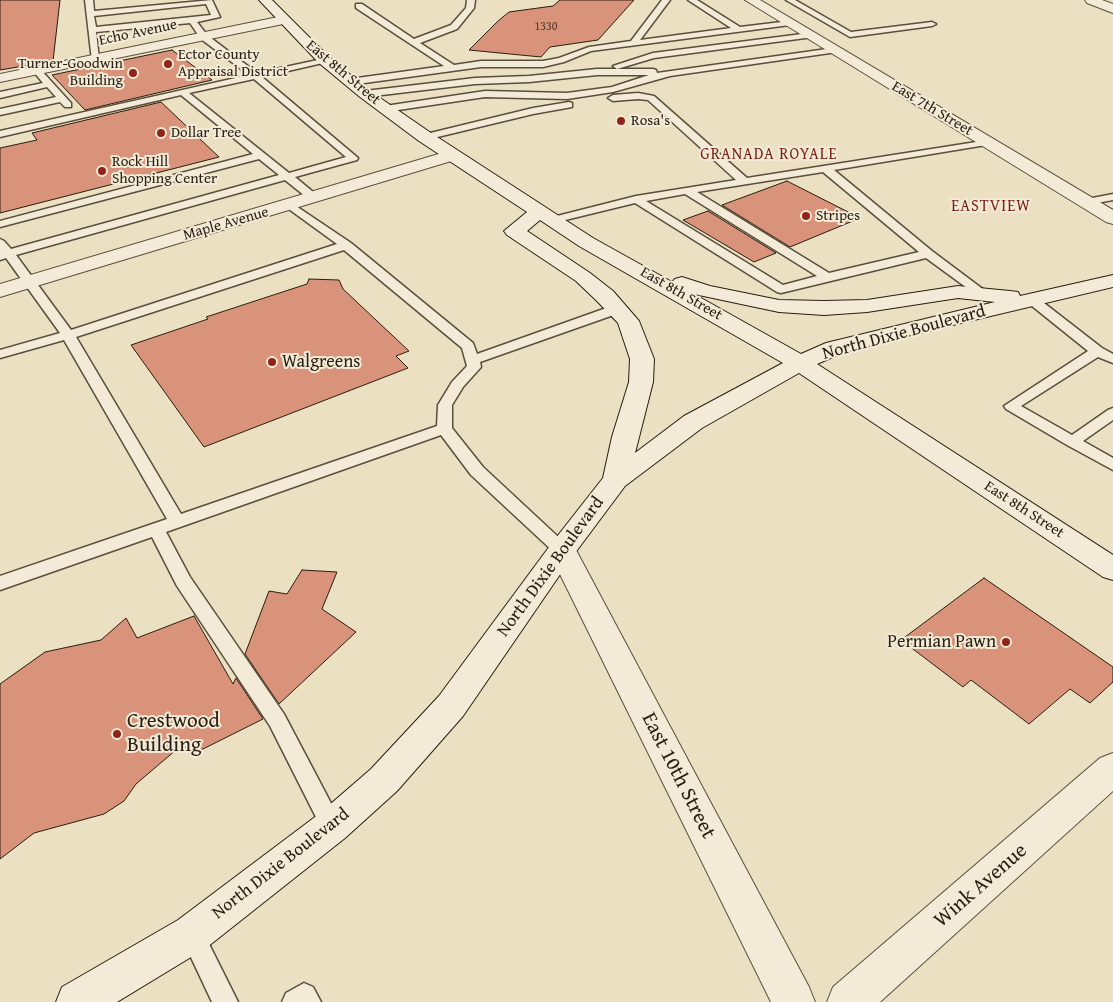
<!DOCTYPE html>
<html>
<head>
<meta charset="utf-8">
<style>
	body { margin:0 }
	canvas { display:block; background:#ece0c3 }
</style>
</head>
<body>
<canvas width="1113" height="1002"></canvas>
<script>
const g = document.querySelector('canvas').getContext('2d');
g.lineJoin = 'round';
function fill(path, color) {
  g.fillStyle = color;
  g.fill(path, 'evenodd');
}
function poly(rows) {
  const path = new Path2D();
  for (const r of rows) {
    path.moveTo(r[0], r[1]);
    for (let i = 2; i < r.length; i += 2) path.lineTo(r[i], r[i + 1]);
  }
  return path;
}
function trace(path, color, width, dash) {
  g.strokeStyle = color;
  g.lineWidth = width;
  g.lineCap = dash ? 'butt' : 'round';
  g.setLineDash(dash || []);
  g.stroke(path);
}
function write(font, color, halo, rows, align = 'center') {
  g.font = font + ' "Gentium Book Plus",serif';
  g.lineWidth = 4;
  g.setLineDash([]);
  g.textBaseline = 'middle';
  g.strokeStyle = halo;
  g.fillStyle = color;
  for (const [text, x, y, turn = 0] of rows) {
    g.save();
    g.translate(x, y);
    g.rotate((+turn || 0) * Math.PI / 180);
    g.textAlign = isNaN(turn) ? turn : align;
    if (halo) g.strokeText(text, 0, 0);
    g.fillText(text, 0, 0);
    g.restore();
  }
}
const building = poly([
	[0,0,60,0,53,61,0,70,0,0],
	[560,0,634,0,598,40,550,47,541,57,469,50,498,21,509,12,553,6,560,0],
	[172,50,212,80,85,110,52,75,172,50],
	[161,102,219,157,0,213,0,148,37,140,32,133,161,102],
	[787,181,860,218,790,247,722,205,787,181],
	[708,211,776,253,754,262,683,220,708,211],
	[309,279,339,280,343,289,409,351,396,356,408,368,204,447,131,345,208,319,206,317,307,284,309,279],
	[302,570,337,572,322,609,356,632,279,704,245,654,269,591,287,594,302,570],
	[984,578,1113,667,1113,682,1090,703,1070,689,1029,724,971,680,963,687,901,640,984,578],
	[194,616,233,684,236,678,263,719,191,755,183,744,136,784,124,801,104,814,34,833,0,859,0,684,45,652,101,640,126,618,137,638,194,616]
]);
const service = poly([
	[85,0,93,0,94,11,212,0,220,17,197,22,207,35,257,73,327,58,327,62,262,77,358,158,357,160,295,177,318,196,319,198,318,200,310,200,285,180,16,255,71,330,337,244,286,207,285,205,290,202,351,243,473,343,477,354,612,306,617,305,623,309,622,312,480,362,481,367,463,387,452,405,452,428,483,467,568,546,571,550,568,554,562,556,556,554,471,475,441,435,166,532,190,577,284,714,343,826,340,833,332,836,324,833,270,726,177,586,152,537,0,590,0,576,167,519,64,340,0,358,0,350,60,333,6,258,0,260,0,239,4,241,11,249,279,175,259,159,0,227,0,221,253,154,181,95,0,137,0,131,249,75,201,39,190,23,96,32,99,59,92,61,85,0],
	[206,4,211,15,96,27,94,16,206,4],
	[254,79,346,157,289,173,189,93,254,79],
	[344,250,462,348,467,366,452,382,438,405,437,426,181,514,76,337,344,250],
	[467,0,475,0,474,8,457,29,420,43,454,65,481,61,543,61,559,58,589,47,631,41,662,0,670,0,640,40,731,28,688,0,697,0,740,27,790,21,794,23,790,25,591,51,564,62,543,67,481,67,350,85,346,82,350,79,444,66,356,8,356,4,362,4,414,39,451,25,466,8,467,0],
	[786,0,795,0,851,32,932,22,936,24,932,26,850,37,786,0],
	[810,33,813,33,813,37,654,58,617,69,613,66,653,53,810,33],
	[834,48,837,48,837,52,670,76,613,92,567,99,485,97,385,112,380,109,385,106,485,91,567,93,612,87,649,75,597,75,529,82,475,84,365,97,360,94,365,91,475,78,529,76,597,69,653,69,656,70,657,73,834,48],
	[37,68,40,69,71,103,71,107,65,107,60,102,0,115,0,109,56,97,47,87,0,98,0,92,43,83,33,71,37,68],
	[638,93,654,96,747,178,989,140,989,144,986,145,834,170,932,251,988,293,986,296,978,296,926,258,781,293,777,292,635,203,553,223,549,222,547,220,549,218,636,196,736,180,648,100,638,99,613,101,608,98,613,95,638,93],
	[823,172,919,252,829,273,697,192,823,172],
	[685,194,817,276,783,285,646,201,685,194],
	[569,102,572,103,572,107,533,114,425,140,420,137,422,135,533,108,569,102],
	[1113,194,1113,200,1086,205,1081,202,1082,200,1113,194],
	[1031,295,1035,296,1102,348,1113,354,1113,363,1098,357,1021,406,1072,435,1108,410,1113,408,1113,420,1083,441,1113,458,1113,470,1067,445,1006,409,1004,406,1088,351,1027,302,1025,299,1031,295],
	[192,922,200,926,238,1002,212,1002,180,934,184,926,192,922],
	[304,983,313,987,321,1002,282,1002,286,993,304,983]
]);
const minor = poly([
	[1085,0,1102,0,1113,4,1113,13,1087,3,1085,0],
	[283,16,288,17,290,20,288,23,0,82,0,74,283,16],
	[1113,753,1113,791,880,1002,827,1002,833,987,1100,758,1113,753]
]);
const tertiary = poly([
	[745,0,760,0,1113,210,1113,224,1106,222,745,0],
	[452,150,458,151,461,155,458,159,0,297,0,284,452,150],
	[562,540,572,543,576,550,809,987,815,1002,771,1002,548,550,552,543,562,540]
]);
const secondary = poly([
	[259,0,272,0,329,57,370,91,431,133,593,238,672,282,675,279,682,277,710,286,779,300,824,301,867,300,958,286,1010,291,1018,292,1020,296,1113,275,1113,287,898,338,842,353,817,364,1113,555,1113,580,1103,577,799,373,702,428,625,486,572,557,463,716,397,791,345,838,206,948,117,1002,56,1002,62,987,178,920,319,814,371,769,439,696,552,543,603,478,612,437,629,382,630,359,618,323,597,301,576,281,507,235,504,231,527,212,419,141,360,97,319,63,259,0],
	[540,220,579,246,783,363,684,416,635,453,653,382,654,359,639,321,613,291,590,273,527,231,540,220],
	[694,294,779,312,824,315,867,312,958,298,995,302,826,343,801,354,694,294]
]);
const markers = [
	[168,64,5,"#8f2418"],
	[133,73,5,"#8f2418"],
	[621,121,5,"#8f2418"],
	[161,133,5,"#8f2418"],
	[102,171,5,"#8f2418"],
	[806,216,5,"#8f2418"],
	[272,362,5,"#8f2418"],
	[1006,642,5,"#8f2418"],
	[117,734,5,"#8f2418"]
];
const farNumbernames = [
	["1330",546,27]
];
const farStreetnames = [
	["Echo Avenue",138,33,-12],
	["East 8th Street",343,73,40],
	["East 7th Street",932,109,31],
	["Maple Avenue",226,224,-16],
	["East 8th Street",681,294,30],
	["East 8th Street",1024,510,33]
];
const farPoinames = [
	["Ector County",178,55],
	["Appraisal District",178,72],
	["Turner-Goodwin",123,64,"right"],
	["Building",123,81,"right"],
	["Rosa's",631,121],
	["Dollar Tree",171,133],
	["Rock Hill",112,162],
	["Shopping Center",112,179],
	["Stripes",816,216]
];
const farNeighbourhoodnames = [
	["GRANADA ROYALE",769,155],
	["EASTVIEW",991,207]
];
const streetNames = [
	["North Dixie Boulevard",904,333,-15],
	["North Dixie Boulevard",551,567,-54],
	["North Dixie Boulevard",281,864,-38]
];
const poiNames = [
	["Walgreens",282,362],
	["Permian Pawn",996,642,"right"]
];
const nearPoinames = [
	["Crestwood",127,722],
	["Building",127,746]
];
const nearStreetnames = [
	["East 10th Street",678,776,63],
	["Wink Avenue",981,886,-41]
];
fill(building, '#d8937a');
trace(building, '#291e0f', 1);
trace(service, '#5a4e3c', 3);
trace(minor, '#5a4e3c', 2);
trace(tertiary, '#5a4e3c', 2);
trace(secondary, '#291e0f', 2);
fill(service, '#f3ebd8');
fill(minor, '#f3ebd8');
fill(tertiary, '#f3ebd8');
fill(secondary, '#f3ebd8');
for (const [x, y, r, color] of markers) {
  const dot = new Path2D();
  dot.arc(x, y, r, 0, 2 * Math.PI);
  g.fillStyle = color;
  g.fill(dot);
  trace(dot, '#f3ebd8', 2);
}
write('12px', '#553b2a', null, farNumbernames);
write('15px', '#291e0f', '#f3ebd8', farStreetnames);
write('15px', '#291e0f', '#f3ebd8', farPoinames, 'left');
g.letterSpacing = '1px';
write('16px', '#7a1f14', '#f3ebd8', farNeighbourhoodnames);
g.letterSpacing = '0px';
write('18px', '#291e0f', '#f3ebd8', streetNames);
write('18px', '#291e0f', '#f3ebd8', poiNames, 'left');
write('21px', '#291e0f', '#f3ebd8', nearPoinames, 'left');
write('21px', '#291e0f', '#f3ebd8', nearStreetnames);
</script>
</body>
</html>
